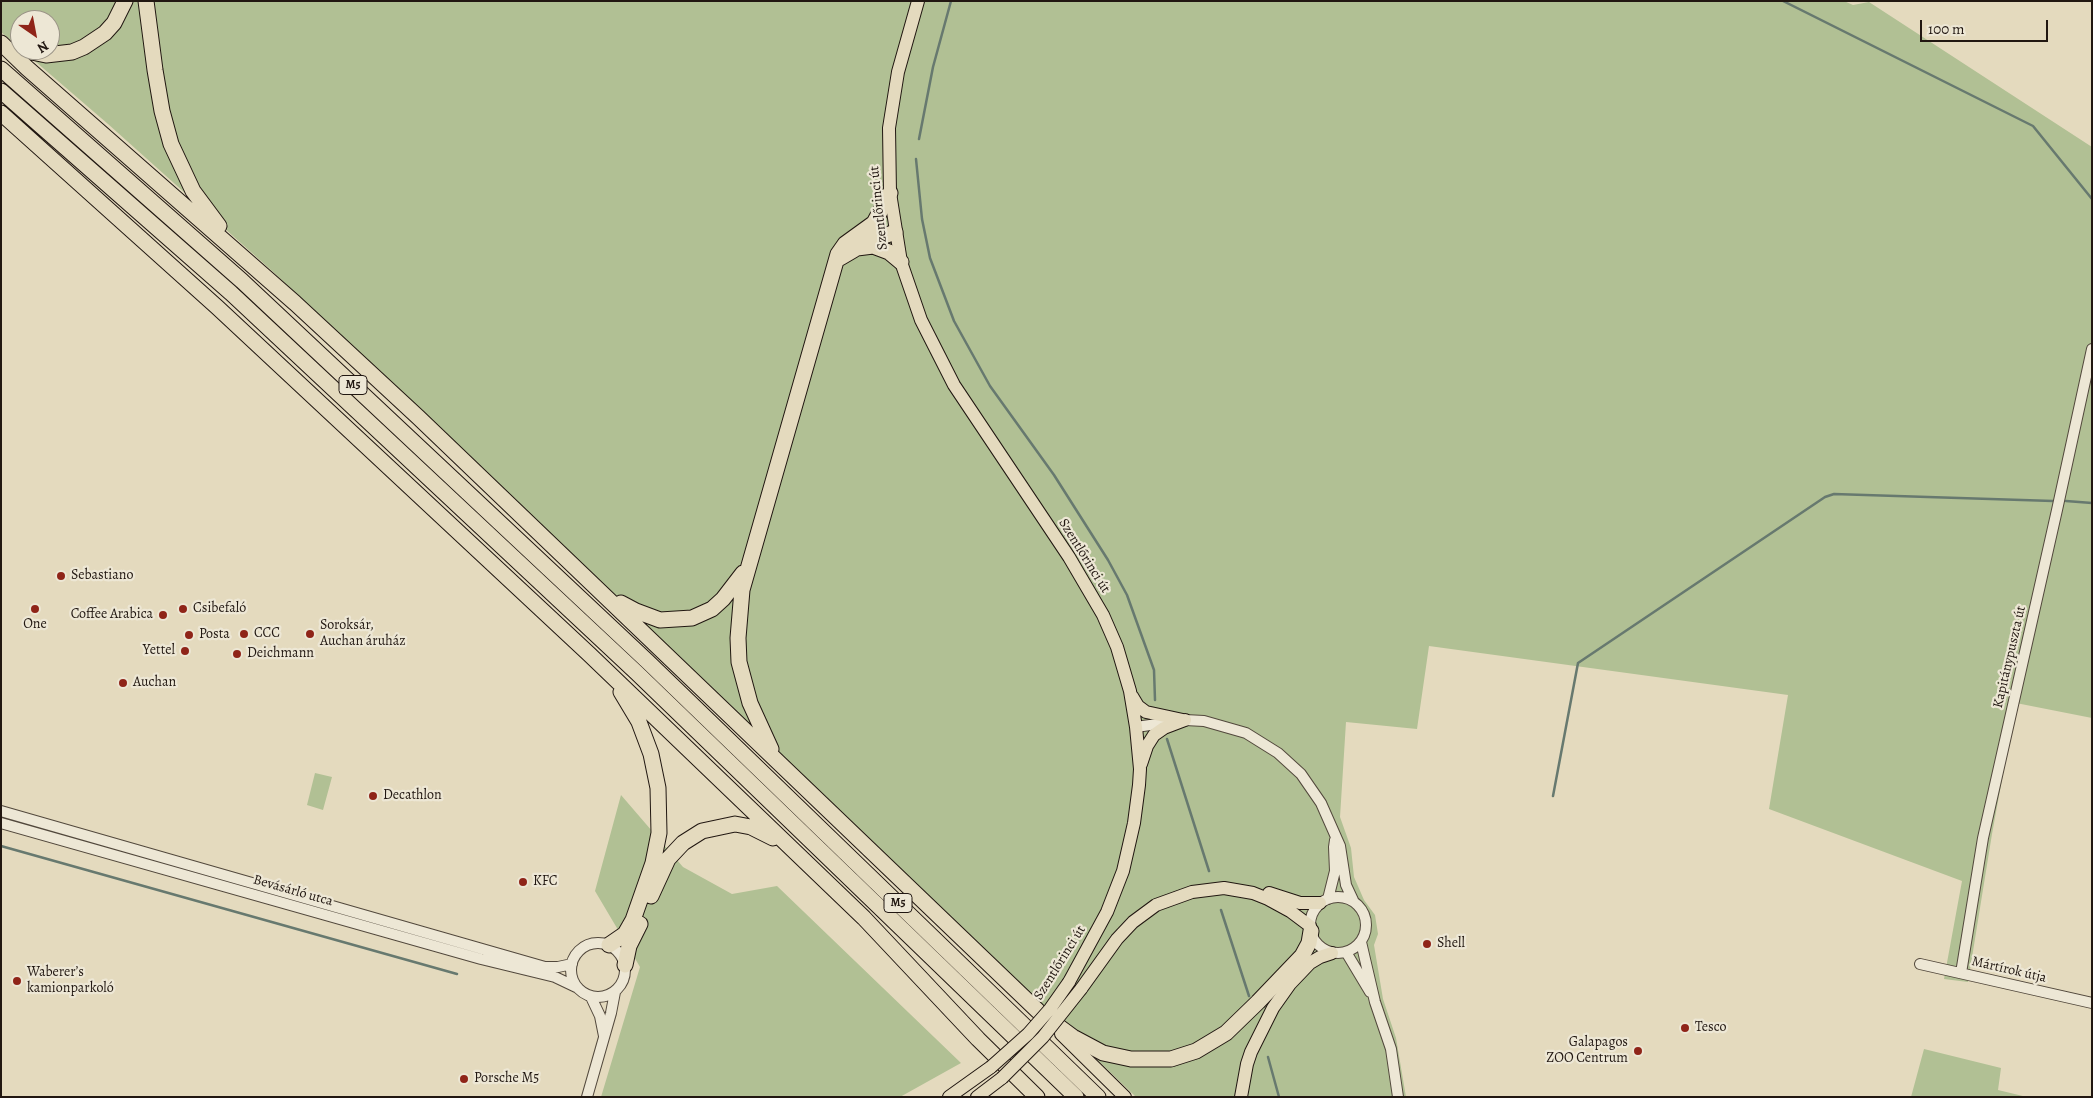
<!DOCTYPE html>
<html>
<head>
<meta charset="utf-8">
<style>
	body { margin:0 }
	#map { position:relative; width:2093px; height:1098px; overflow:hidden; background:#e4dabe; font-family:Alegreya,serif }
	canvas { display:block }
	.frame { position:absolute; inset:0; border:2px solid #211711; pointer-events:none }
	.north { position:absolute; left:10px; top:10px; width:50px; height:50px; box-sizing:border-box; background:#ede7d5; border:1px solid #9b9487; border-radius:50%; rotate:147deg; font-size:14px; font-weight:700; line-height:20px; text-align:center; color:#211711 }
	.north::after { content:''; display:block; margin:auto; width:18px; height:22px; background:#8f2418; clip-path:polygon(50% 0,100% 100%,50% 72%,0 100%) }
	.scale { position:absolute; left:1920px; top:20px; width:128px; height:22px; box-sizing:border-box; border:2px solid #211711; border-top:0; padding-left:6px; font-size:15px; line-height:18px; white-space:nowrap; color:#211711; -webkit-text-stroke:4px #ede7d5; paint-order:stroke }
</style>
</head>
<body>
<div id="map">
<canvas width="2093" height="1098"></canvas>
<div class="frame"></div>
<div class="north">N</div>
<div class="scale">100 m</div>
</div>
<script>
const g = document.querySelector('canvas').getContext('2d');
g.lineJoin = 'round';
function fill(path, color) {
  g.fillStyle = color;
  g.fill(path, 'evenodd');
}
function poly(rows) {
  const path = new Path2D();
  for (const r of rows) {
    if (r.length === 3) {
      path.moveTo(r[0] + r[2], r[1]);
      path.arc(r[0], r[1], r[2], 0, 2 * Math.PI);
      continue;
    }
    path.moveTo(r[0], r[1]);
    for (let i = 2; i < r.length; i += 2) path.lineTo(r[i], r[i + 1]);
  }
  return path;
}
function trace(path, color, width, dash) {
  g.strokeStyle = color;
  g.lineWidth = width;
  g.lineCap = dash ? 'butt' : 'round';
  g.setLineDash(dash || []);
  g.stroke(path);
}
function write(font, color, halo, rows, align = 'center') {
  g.font = font + ' Alegreya,serif';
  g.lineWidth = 4.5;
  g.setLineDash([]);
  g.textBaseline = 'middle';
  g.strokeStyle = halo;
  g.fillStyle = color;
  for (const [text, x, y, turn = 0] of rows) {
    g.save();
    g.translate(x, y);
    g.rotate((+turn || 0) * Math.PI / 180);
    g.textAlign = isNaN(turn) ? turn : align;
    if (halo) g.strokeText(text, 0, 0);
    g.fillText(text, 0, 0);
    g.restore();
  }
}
const green = poly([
	[1,1,1844,1,1853,5,1869,2,2092,147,2092,718,2016,703,1992,834,1968,982,1944,979,1962,881,1769,809,1788,695,1429,646,1417,729,1346,722,1340,817,1351,848,1354,877,1364,900,1375,915,1378,934,1374,945,1383,999,1396,1038,1406,1097,1136,1097,524,508,271,270,108,124,22,50,50,50,50,20,20,20,20,48,1,32],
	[315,773,332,777,323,810,307,805],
	[621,795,683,867,732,894,777,886,961,1063,900,1097,601,1097,640,967,595,891],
	[1924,1049,2001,1068,1998,1090,2027,1097,1911,1097]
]);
const stream = poly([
	[1783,1,2033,126,2092,199],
	[919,139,933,67,951,1],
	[916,159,922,219,930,258,954,321,990,386,1054,475,1108,560,1127,595,1154,670,1155,700],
	[2066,501,2092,503],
	[1167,739,1209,871],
	[1553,796,1578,663,1825,497,1834,494,2053,501],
	[1,846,457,974],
	[1221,910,1249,996],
	[1268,1057,1279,1097]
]);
const minor = poly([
	[1136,727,1185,720,1204,721,1246,733,1278,753,1301,774,1321,803,1340,846,1346,885,1353,900],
	[1,811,545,967,558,967,572,964],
	[1,823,481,959,555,977,576,987],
	[1338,925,28],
	[1328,899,1335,871,1334,847,1335,840],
	[1361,942,1375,1002,1391,1049,1398,1097],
	[598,970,27],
	[1346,952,1370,992],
	[1920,964,2092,1003],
	[1961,973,1983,838,2057,510,2092,349],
	[591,997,600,1016,604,1036],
	[587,1097,611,1013,615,992]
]);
const major = poly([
	[918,1,898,72,889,128,890,193,901,262,921,320,954,385,1069,557,1103,615,1117,647,1130,691,1136,727,1140,769,1139,785,1134,823,1123,871,1107,912,1069,982],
	[1132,696,1138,706,1146,712,1183,720],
	[1141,764,1147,746,1154,735,1164,728,1185,720],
	[1269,893,1300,903,1320,903],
	[1081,989,1117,939,1133,922,1156,905,1192,892,1224,888,1253,893,1268,899,1290,911,1310,926],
	[1061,1034,1125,1097],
	[949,1097,991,1067],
	[977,1097,1002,1078],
	[1241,1097,1247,1064,1251,1052,1273,1008,1290,984,1310,963,1320,957,1332,953]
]);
const highway = poly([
	[146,1,155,70,162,111,171,144,193,191,219,226],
	[1,43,27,68,295,303,418,417,1038,1011,1073,1037,1103,1053,1131,1059,1171,1059,1196,1051,1226,1033,1258,1002,1302,956,1309,943,1311,931],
	[22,50,46,55,72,52,84,47,105,33,114,23,125,1],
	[1,69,242,281,647,661,1098,1097],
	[1,91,231,293,637,673,1076,1097],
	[1,113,217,307,589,654,864,918,978,1039,1037,1097],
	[861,241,887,235,895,232],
	[840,258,857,248,873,246,889,252,901,262],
	[621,603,636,611,660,620,692,618,712,609,723,599,743,573],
	[771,749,750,703,739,662,738,638,742,590,838,254,845,244,874,223,890,193],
	[651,896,668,859,683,843,702,831,735,824,751,827,773,838],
	[609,945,625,934,633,920,653,863,659,833,658,788,651,754,639,722,621,692],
	[625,965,629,946,640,924]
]);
const majorBridge = poly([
	[991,1067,1028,1034,1050,1009,1069,982],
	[1002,1078,1043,1037,1081,989]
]);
const markers = [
	[61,576,5,"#8f2418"],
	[35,609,5,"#8f2418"],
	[183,609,5,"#8f2418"],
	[163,615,5,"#8f2418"],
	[244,634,5,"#8f2418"],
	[310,634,5,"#8f2418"],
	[189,635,5,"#8f2418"],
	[185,651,5,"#8f2418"],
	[237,654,5,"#8f2418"],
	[123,683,5,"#8f2418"],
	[373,796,5,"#8f2418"],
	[523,882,5,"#8f2418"],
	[1427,944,5,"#8f2418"],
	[17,981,5,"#8f2418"],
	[1685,1028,5,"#8f2418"],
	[1638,1051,5,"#8f2418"],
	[464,1079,5,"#8f2418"]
];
const shields = [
	[353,385,28],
	[898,903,28]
];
const shieldNames = [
	["M5",353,385],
	["M5",898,903]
];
const streetNames = [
	["Szentlőrinci út",879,208,-96],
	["Szentlőrinci út",1084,556,58],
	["Kapitánypuszta út",2010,657,-77],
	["Bevásárló utca",293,891,16],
	["Szentlőrinci út",1060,963,-58],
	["Mártírok útja",2009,970,13]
];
const poiNames = [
	["Sebastiano",71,576],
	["Csibefaló",193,609],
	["Coffee Arabica",153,615,"right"],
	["One",35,625,"center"],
	["Soroksár,",320,626],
	["Auchan áruház",320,642],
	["CCC",254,634],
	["Posta",199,635],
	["Yettel",175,651,"right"],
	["Deichmann",247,654],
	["Auchan",133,683],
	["Decathlon",383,796],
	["KFC",533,882],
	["Shell",1437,944],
	["Waberer’s",27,973],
	["kamionparkoló",27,989],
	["Tesco",1695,1028],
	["Galapagos",1628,1043,"right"],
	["ZOO Centrum",1628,1059,"right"],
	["Porsche M5",474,1079]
];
fill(green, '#b1c094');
trace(stream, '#67796f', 2.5);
trace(minor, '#52483c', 12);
trace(major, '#211711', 14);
trace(highway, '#211711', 17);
trace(minor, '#ede7d5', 10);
trace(major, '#e4dabe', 12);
trace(highway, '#e4dabe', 15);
trace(majorBridge, '#211711', 14, []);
trace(majorBridge, '#e4dabe', 12);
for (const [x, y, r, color] of markers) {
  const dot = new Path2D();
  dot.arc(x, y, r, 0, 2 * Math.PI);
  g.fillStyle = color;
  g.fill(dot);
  trace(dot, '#ede7d5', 2);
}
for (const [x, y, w] of shields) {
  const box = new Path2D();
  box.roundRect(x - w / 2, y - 9.5, w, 19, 4);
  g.fillStyle = '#ede7d5';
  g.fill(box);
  trace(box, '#211711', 1);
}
write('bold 12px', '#211711', null, shieldNames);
write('14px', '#211711', '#ede7d5', streetNames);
write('14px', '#211711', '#ede7d5', poiNames, 'left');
</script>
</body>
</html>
